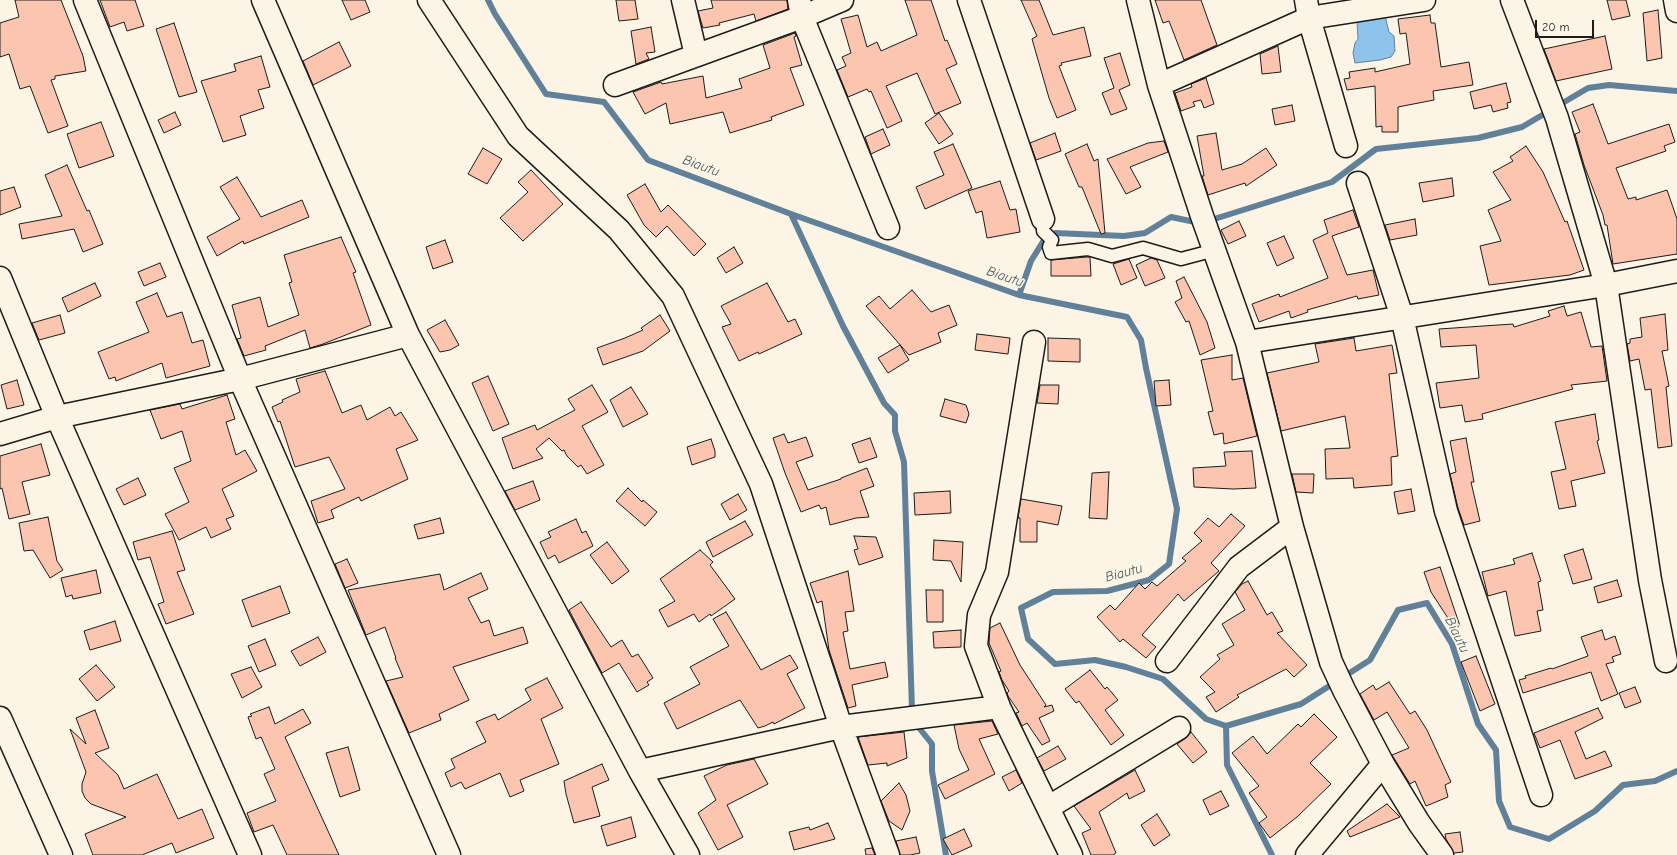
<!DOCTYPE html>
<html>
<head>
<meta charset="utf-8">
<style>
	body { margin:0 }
	#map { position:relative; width:1677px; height:855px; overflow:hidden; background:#fcf5e5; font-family:"Comic Neue",sans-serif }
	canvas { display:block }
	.scale { position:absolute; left:1535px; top:20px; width:59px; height:18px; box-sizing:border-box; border:2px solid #1c1c1c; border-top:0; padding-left:5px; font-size:12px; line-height:14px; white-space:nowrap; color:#1c1c1c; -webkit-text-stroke:3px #fcf5e5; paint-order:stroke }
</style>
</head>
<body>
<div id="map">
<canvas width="1677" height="855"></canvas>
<div class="scale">20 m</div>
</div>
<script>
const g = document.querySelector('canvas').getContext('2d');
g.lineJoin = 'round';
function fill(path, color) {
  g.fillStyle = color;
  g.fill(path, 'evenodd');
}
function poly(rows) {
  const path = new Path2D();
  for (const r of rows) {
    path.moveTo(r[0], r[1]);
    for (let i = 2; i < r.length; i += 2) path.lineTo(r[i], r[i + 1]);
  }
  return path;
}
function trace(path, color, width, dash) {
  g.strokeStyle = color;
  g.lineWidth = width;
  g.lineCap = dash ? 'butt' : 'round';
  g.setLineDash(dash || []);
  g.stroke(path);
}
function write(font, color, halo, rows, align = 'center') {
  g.font = font + ' "Comic Neue",sans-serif';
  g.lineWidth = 3.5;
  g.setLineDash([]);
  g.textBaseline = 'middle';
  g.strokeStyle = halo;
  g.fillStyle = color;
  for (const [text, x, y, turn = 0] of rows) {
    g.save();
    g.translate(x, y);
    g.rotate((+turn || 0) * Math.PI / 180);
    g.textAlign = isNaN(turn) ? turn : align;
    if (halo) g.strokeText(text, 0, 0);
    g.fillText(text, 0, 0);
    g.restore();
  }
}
const water = poly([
	[1385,16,1389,32,1394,36,1395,51,1391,57,1380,60,1355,63,1353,53,1355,43,1358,39,1357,21,1385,16]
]);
const stream = poly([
	[488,0,495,14,546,94,604,102,648,160,791,214,1019,295,1127,317,1141,340,1146,368,1177,509,1169,564,1149,580,1107,591,1053,592,1021,608,1028,639,1055,664,1095,660,1126,667,1163,679,1206,719,1226,726,1301,704,1370,660,1398,610,1427,603,1452,644,1478,724,1496,750,1499,801,1510,827,1549,839,1595,811,1623,785,1655,781,1677,771],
	[791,214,843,326,884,403,895,415,895,431,904,462,912,710],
	[1208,221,1332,182,1376,149,1478,138,1522,127,1588,88,1609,85,1677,91],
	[1019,295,1031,261,1044,240,1055,233,1124,236,1145,233,1171,217,1200,223],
	[916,724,932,744,932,771,946,855],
	[1226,726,1227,765,1272,855]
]);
const building = poly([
	[15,0,61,0,83,56,86,71,55,76,55,79,51,80,68,126,48,133,30,86,20,89,9,54,0,57,0,23,19,17,15,0],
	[100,0,135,0,144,26,127,31,124,22,110,27,100,0],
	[342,0,365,0,370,12,351,20,342,0],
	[616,0,635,0,638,19,619,21,616,0],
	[711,0,787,0,788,9,756,21,754,14,719,23,720,25,703,28,698,11,713,8,711,0],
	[905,0,931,0,945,41,947,40,957,64,946,69,961,103,935,114,917,73,886,86,902,121,887,128,871,91,869,92,867,89,848,97,837,70,846,66,842,57,851,53,841,19,858,15,867,47,877,42,881,51,917,35,905,0],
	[1021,0,1039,0,1053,35,1084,27,1091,56,1061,63,1062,65,1059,66,1076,110,1057,118,1049,98,1032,39,1037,36,1021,0],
	[1155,0,1201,0,1217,45,1184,60,1169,21,1163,23,1155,0],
	[1607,0,1626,0,1630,16,1612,20,1607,0],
	[1658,10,1662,58,1647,61,1643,13,1658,10],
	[1430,15,1431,23,1435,23,1441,67,1469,62,1473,85,1433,91,1434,100,1398,107,1398,132,1382,132,1382,126,1376,127,1375,86,1347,90,1344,79,1350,78,1349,72,1375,68,1375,72,1410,64,1406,33,1400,34,1398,19,1430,15],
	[174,23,197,92,179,97,156,29,174,23],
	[651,27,655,52,646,53,649,59,636,64,631,31,651,27],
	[795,33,796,36,794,37,802,65,790,68,804,105,771,117,772,120,730,133,723,112,670,124,666,103,645,114,633,92,661,82,662,84,703,76,706,98,742,88,739,79,770,68,763,45,795,33],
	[1605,36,1612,69,1556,81,1544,49,1605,36],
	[339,42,351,66,313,85,303,61,339,42],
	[1278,46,1281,72,1262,74,1260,54,1278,46],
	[1120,53,1130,85,1119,90,1127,109,1111,115,1102,93,1114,88,1104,58,1120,53],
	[261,56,270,87,258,90,264,108,240,116,246,135,223,142,201,81,236,71,234,64,261,56],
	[1206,78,1214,104,1204,108,1201,100,1193,102,1195,106,1181,111,1175,93,1192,87,1191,84,1206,78],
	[1506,83,1511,102,1507,103,1508,108,1493,112,1491,105,1474,109,1470,92,1506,83],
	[1593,104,1608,144,1669,124,1675,142,1664,146,1666,151,1616,168,1628,199,1636,197,1636,200,1667,190,1677,219,1677,254,1613,264,1607,225,1605,225,1603,215,1584,165,1575,134,1580,132,1572,112,1593,104],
	[1292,105,1295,121,1275,125,1272,109,1292,105],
	[175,112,181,125,164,133,158,120,175,112],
	[939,113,953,134,939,144,925,123,939,113],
	[101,122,114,156,79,168,67,134,101,122],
	[883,129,890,145,871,154,865,137,883,129],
	[1055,133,1061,151,1036,160,1030,143,1055,133],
	[1216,133,1222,170,1242,164,1266,148,1277,165,1246,186,1245,183,1208,195,1202,176,1204,176,1197,136,1216,133],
	[1164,141,1168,152,1130,167,1141,187,1126,194,1107,159,1148,143,1164,141],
	[953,144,972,188,925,209,916,187,944,175,934,152,953,144],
	[1087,144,1094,161,1098,159,1105,233,1101,234,1082,187,1079,187,1065,154,1087,144],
	[1526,146,1543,172,1565,222,1567,221,1584,270,1570,275,1489,285,1480,246,1501,241,1488,210,1511,200,1493,172,1513,161,1510,157,1526,146],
	[483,148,502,159,487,184,468,174,483,148],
	[67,165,87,211,89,210,103,244,83,252,74,229,22,239,19,224,62,216,45,175,67,165],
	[531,170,563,204,523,241,500,218,528,192,518,182,531,170],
	[237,177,261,217,302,200,309,217,244,244,243,241,217,256,207,237,240,219,220,187,237,177],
	[1452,178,1454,196,1423,202,1419,183,1452,178],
	[1000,181,1010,210,1016,209,1020,232,987,238,982,211,976,213,968,191,1000,181],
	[645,184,661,212,668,205,706,244,694,256,667,226,656,237,644,225,627,195,645,184],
	[14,187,21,207,0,215,0,191,14,187],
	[1353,210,1359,227,1332,236,1347,275,1373,270,1379,295,1358,299,1357,296,1307,310,1308,312,1291,318,1289,311,1259,322,1252,304,1279,294,1280,297,1328,278,1313,240,1328,233,1324,220,1353,210],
	[1415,219,1417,235,1390,240,1385,225,1415,219],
	[1239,221,1246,236,1228,244,1221,230,1239,221],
	[1284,236,1294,258,1277,266,1267,243,1284,236],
	[341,237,356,272,353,273,371,325,323,344,310,348,305,330,265,346,266,350,244,356,237,339,241,338,232,305,260,297,268,327,299,315,289,283,292,282,284,255,341,237],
	[445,240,453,262,433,269,426,247,445,240],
	[734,247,743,263,726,273,717,258,734,247],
	[1087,257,1090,257,1091,276,1051,276,1051,260,1087,257],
	[1151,258,1157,260,1165,278,1145,286,1136,265,1151,258],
	[1129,259,1137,278,1121,285,1113,264,1129,259],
	[160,263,166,277,144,286,138,272,160,263],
	[1184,277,1207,322,1215,348,1200,355,1189,321,1186,322,1175,302,1182,298,1176,281,1184,277],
	[95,283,101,296,68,312,62,298,95,283],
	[767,283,788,322,795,319,802,334,759,354,758,352,739,361,722,327,731,324,721,306,767,283],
	[912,290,931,312,949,305,957,325,938,333,941,342,909,355,866,306,879,296,890,309,912,290],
	[157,293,167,317,182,312,192,343,203,340,210,366,166,378,162,363,116,381,115,377,109,379,98,352,149,332,136,302,157,293],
	[1564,306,1567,316,1581,312,1591,347,1602,346,1607,381,1571,385,1573,389,1482,414,1483,419,1465,422,1462,405,1440,408,1436,383,1479,378,1476,345,1441,347,1439,329,1513,324,1514,327,1550,316,1548,311,1564,306],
	[1665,314,1668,350,1662,351,1669,386,1666,387,1672,446,1658,448,1651,389,1645,390,1639,359,1630,361,1627,344,1630,343,1630,339,1642,337,1640,318,1665,314],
	[60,315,65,333,39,340,32,323,60,315],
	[660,315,670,331,643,351,603,365,597,348,625,338,643,330,641,328,660,315],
	[445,320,459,345,450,350,440,352,427,330,445,320],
	[977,334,1010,338,1008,354,975,350,977,334],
	[1048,338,1080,339,1080,362,1048,361,1048,338],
	[1354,338,1356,351,1392,345,1397,373,1389,374,1398,456,1391,457,1392,485,1354,488,1353,478,1326,479,1325,449,1350,448,1345,416,1281,431,1267,373,1319,362,1315,344,1354,338],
	[900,345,909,360,888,373,878,358,900,345],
	[1232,355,1232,380,1243,378,1257,436,1224,444,1223,433,1214,435,1208,412,1213,411,1201,360,1232,355],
	[325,371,342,413,361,405,367,420,390,407,395,416,401,412,418,440,396,449,408,479,361,501,359,497,331,510,334,518,318,523,311,501,345,489,329,457,295,467,280,421,278,422,272,407,283,402,282,400,300,392,296,379,325,371],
	[488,376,509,424,493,431,472,383,488,376],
	[17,380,24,405,7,409,1,385,17,380],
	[1169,380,1171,405,1156,406,1154,381,1169,380],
	[592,385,608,412,582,426,604,465,587,474,581,465,578,467,567,456,564,450,562,451,549,438,536,449,543,458,513,469,502,438,535,425,537,430,575,410,568,399,592,385],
	[1040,385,1059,385,1058,404,1037,403,1040,385],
	[631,387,648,414,623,427,610,400,631,387],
	[227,395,235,419,226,422,236,455,245,450,257,471,222,489,234,516,226,519,231,529,211,538,206,527,179,540,165,514,189,502,174,468,191,461,182,431,161,439,150,410,180,404,182,409,227,395],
	[945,399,966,405,969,414,966,423,940,416,945,399],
	[1595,414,1599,440,1597,441,1605,473,1571,481,1576,506,1559,509,1551,472,1566,469,1555,422,1595,414],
	[784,434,788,443,806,437,813,456,796,462,808,490,841,479,841,478,867,468,874,486,860,491,869,517,856,518,830,525,826,507,821,509,819,505,801,512,785,473,773,438,784,434],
	[870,438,877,457,859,463,852,444,870,438],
	[1466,438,1474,482,1471,482,1480,521,1464,525,1458,508,1450,474,1456,472,1450,441,1466,438],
	[711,439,715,451,715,457,692,465,687,447,711,439],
	[41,444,50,475,22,482,30,514,9,519,2,488,0,489,0,456,41,444],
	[1252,451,1256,488,1233,489,1194,487,1193,468,1226,466,1224,452,1252,451],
	[1109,472,1107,519,1089,518,1092,473,1109,472],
	[1292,474,1314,474,1313,493,1296,492,1292,474],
	[138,478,146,495,124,505,116,489,138,478],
	[533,481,540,500,515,510,505,491,533,481],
	[628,488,642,502,643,500,657,512,645,526,616,501,628,488],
	[1411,489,1415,511,1398,514,1394,492,1411,489],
	[950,491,951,513,915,515,914,493,950,491],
	[738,494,747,510,730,520,721,504,738,494],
	[1021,499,1062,506,1058,525,1037,521,1037,542,1020,542,1020,518,1018,518,1021,499],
	[1231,514,1245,526,1211,563,1219,571,1184,601,1178,594,1142,635,1156,647,1146,658,1123,639,1120,642,1097,617,1110,605,1115,610,1139,583,1145,589,1152,582,1157,586,1186,561,1182,558,1202,541,1194,533,1208,518,1219,527,1231,514],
	[48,517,57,561,63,570,50,578,33,550,24,551,19,523,48,517],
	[440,518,444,533,418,539,414,525,440,518],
	[576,519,582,533,586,531,593,546,559,563,555,555,548,559,540,542,551,537,548,532,576,519],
	[745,521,753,535,713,557,706,542,745,521],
	[172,531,185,570,177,572,194,614,166,624,158,604,164,602,150,557,138,560,133,542,172,531],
	[854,536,876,537,883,557,859,565,854,550,858,549,854,536],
	[934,540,963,542,961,582,951,561,933,560,934,540],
	[607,542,629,571,612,584,590,555,607,542],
	[1583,549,1592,579,1573,584,1564,555,1583,549],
	[700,550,713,562,710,565,735,599,711,616,710,614,699,622,694,614,668,627,659,610,675,601,660,579,700,550],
	[1532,553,1541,581,1538,582,1543,610,1537,611,1541,631,1515,636,1506,591,1488,596,1482,572,1515,564,1513,559,1532,553],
	[347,559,358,583,345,588,335,564,347,559],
	[1440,567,1460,626,1455,629,1431,592,1424,572,1440,567],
	[96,570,101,593,73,599,72,595,66,597,61,578,96,570],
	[848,571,854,611,845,612,848,631,843,632,850,669,885,662,888,677,852,685,856,706,848,708,829,650,822,601,817,603,810,583,848,571],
	[481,573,488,589,468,598,481,623,489,620,494,636,523,627,528,643,453,667,469,700,439,714,441,720,409,733,386,681,403,677,395,658,396,658,385,627,366,635,348,590,440,574,444,590,481,573],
	[1617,580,1622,596,1598,603,1594,587,1617,580],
	[1248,581,1267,615,1272,612,1283,631,1277,633,1307,665,1294,677,1286,669,1237,695,1239,697,1216,712,1206,697,1215,692,1200,677,1220,659,1217,655,1234,645,1222,624,1245,610,1235,592,1242,584,1248,581],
	[280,586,290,613,252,627,242,600,280,586],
	[926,590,943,590,943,622,927,622,926,590],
	[581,602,611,647,622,640,632,657,638,654,653,678,647,682,649,685,637,692,619,663,602,673,569,610,581,602],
	[726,612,761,670,790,655,798,668,787,674,805,708,774,724,773,722,765,726,758,728,740,700,677,729,664,703,700,684,690,667,729,646,713,619,726,612],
	[115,621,121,641,90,650,84,631,115,621],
	[1000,623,1020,665,1046,705,1044,707,1052,705,1054,711,1039,718,1050,741,1042,745,1027,723,1022,726,1016,713,1019,712,1008,696,1007,693,1009,691,1002,680,999,672,1001,671,989,643,990,628,1000,623],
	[961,630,961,647,934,648,933,632,961,630],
	[1602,630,1605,640,1615,636,1621,654,1612,657,1614,662,1606,664,1618,694,1601,701,1591,672,1523,693,1519,680,1526,678,1525,676,1551,668,1552,669,1588,656,1581,637,1602,630],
	[318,637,326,652,300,666,291,651,318,637],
	[265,639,276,665,259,672,248,646,265,639],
	[1476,656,1495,704,1480,711,1461,662,1476,656],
	[96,665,115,687,97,701,79,679,96,665],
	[251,667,262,687,242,698,231,674,251,667],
	[1090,670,1105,689,1107,687,1118,700,1105,710,1124,735,1111,745,1079,701,1076,703,1065,689,1090,670],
	[547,678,563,708,541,719,559,764,520,780,524,791,510,797,500,773,465,789,461,782,451,787,445,773,455,768,451,759,486,742,476,722,495,714,498,720,531,700,525,689,547,678],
	[1389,682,1410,714,1415,711,1427,730,1451,782,1445,785,1448,797,1426,806,1415,781,1410,784,1392,755,1409,748,1387,712,1374,720,1360,694,1373,685,1376,690,1389,682],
	[1635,687,1641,702,1625,708,1619,693,1635,687],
	[269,707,275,724,303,709,311,723,285,737,339,855,287,855,273,825,254,832,247,813,276,801,264,774,275,769,261,737,256,739,248,717,252,716,250,714,269,707],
	[1598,708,1603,718,1575,732,1586,759,1605,751,1612,766,1575,779,1560,740,1540,748,1534,733,1598,708],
	[95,710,109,748,95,753,118,775,124,789,157,774,178,819,202,809,214,838,176,853,172,843,142,855,93,855,85,834,126,817,91,804,85,798,82,791,82,784,86,772,70,729,86,744,76,718,95,710],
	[1314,714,1337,737,1310,763,1331,784,1297,817,1270,838,1259,823,1267,817,1249,793,1259,786,1232,753,1253,736,1267,754,1298,724,1301,727,1314,714],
	[992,721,998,734,979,739,995,774,945,799,938,785,969,770,959,749,954,725,992,721],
	[904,732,907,758,887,766,887,763,868,765,858,737,904,732],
	[1191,732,1207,752,1193,763,1177,744,1186,738,1191,732],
	[1058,746,1066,759,1044,771,1037,758,1058,746],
	[348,747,360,790,340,797,326,753,348,747],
	[754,759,768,784,727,805,743,837,718,850,698,813,716,800,704,776,727,765,754,759],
	[602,764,609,780,592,787,600,816,574,823,566,794,564,781,602,764],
	[1016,770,1022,783,1009,791,1002,777,1016,770],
	[1135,770,1145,791,1129,799,1127,793,1099,812,1116,853,1113,855,1091,855,1082,833,1091,829,1074,806,1135,770],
	[899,783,906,795,910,811,902,830,889,821,881,801,899,783],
	[1221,791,1229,806,1210,815,1203,800,1221,791],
	[1387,804,1400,817,1350,837,1347,831,1387,804],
	[1157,814,1170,835,1154,846,1141,825,1157,814],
	[631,817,636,837,607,846,601,826,631,817],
	[828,823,835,839,794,850,789,832,809,827,810,830,828,823],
	[964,829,972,846,952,855,943,839,964,829],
	[1460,832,1463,852,1454,853,1446,839,1445,834,1460,832],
	[916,837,920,853,910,855,900,855,896,841,916,837],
	[872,848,875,855,866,855,865,849,872,848]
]);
const lane = poly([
	[1043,219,1043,231,1052,240,1049,247,1051,253,1088,249,1112,256,1143,248,1181,259,1215,250]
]);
const street = poly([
	[85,0,240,379,449,855],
	[263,0,408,335,640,771,688,855],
	[429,0,518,136,619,230,673,296,761,484,841,727,888,855],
	[683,0,696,55],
	[799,0,802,17,888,228],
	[969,0,1043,219],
	[1138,0,1159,85,1202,216,1247,342,1292,527,1331,662,1344,690,1383,764,1419,823,1442,855],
	[1306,0,1309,18,1346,146],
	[1512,0,1557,118,1606,285,1650,580,1666,661],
	[1675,0,1677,11],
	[615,85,802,17,842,0],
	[1159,85,1309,18,1424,0],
	[1358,183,1402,317,1446,511,1541,795],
	[0,278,57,417,250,855],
	[1034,342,997,572,979,615,976,646,999,707,1071,855],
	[1247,342,1606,285,1677,271],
	[0,434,57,417,240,379,408,335],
	[1167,661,1239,567,1292,527],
	[0,718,61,855],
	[640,771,841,727,999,707],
	[1049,807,1179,728],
	[1307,855,1383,764]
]);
const waterNames = [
	["Biautu",701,166,20],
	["Biautu",1005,277,19],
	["Biautu",1124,573,-15],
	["Biautu",1457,635,64]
];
fill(water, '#8ec4ec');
trace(water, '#608199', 1);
trace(stream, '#608199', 6);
fill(building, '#fcc5af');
trace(building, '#1c1c1c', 1);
trace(lane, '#1c1c1c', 15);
trace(street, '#1c1c1c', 25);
trace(lane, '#fcf5e5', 12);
trace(street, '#fcf5e5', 22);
write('italic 14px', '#445765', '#fcf5e5', waterNames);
</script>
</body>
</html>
